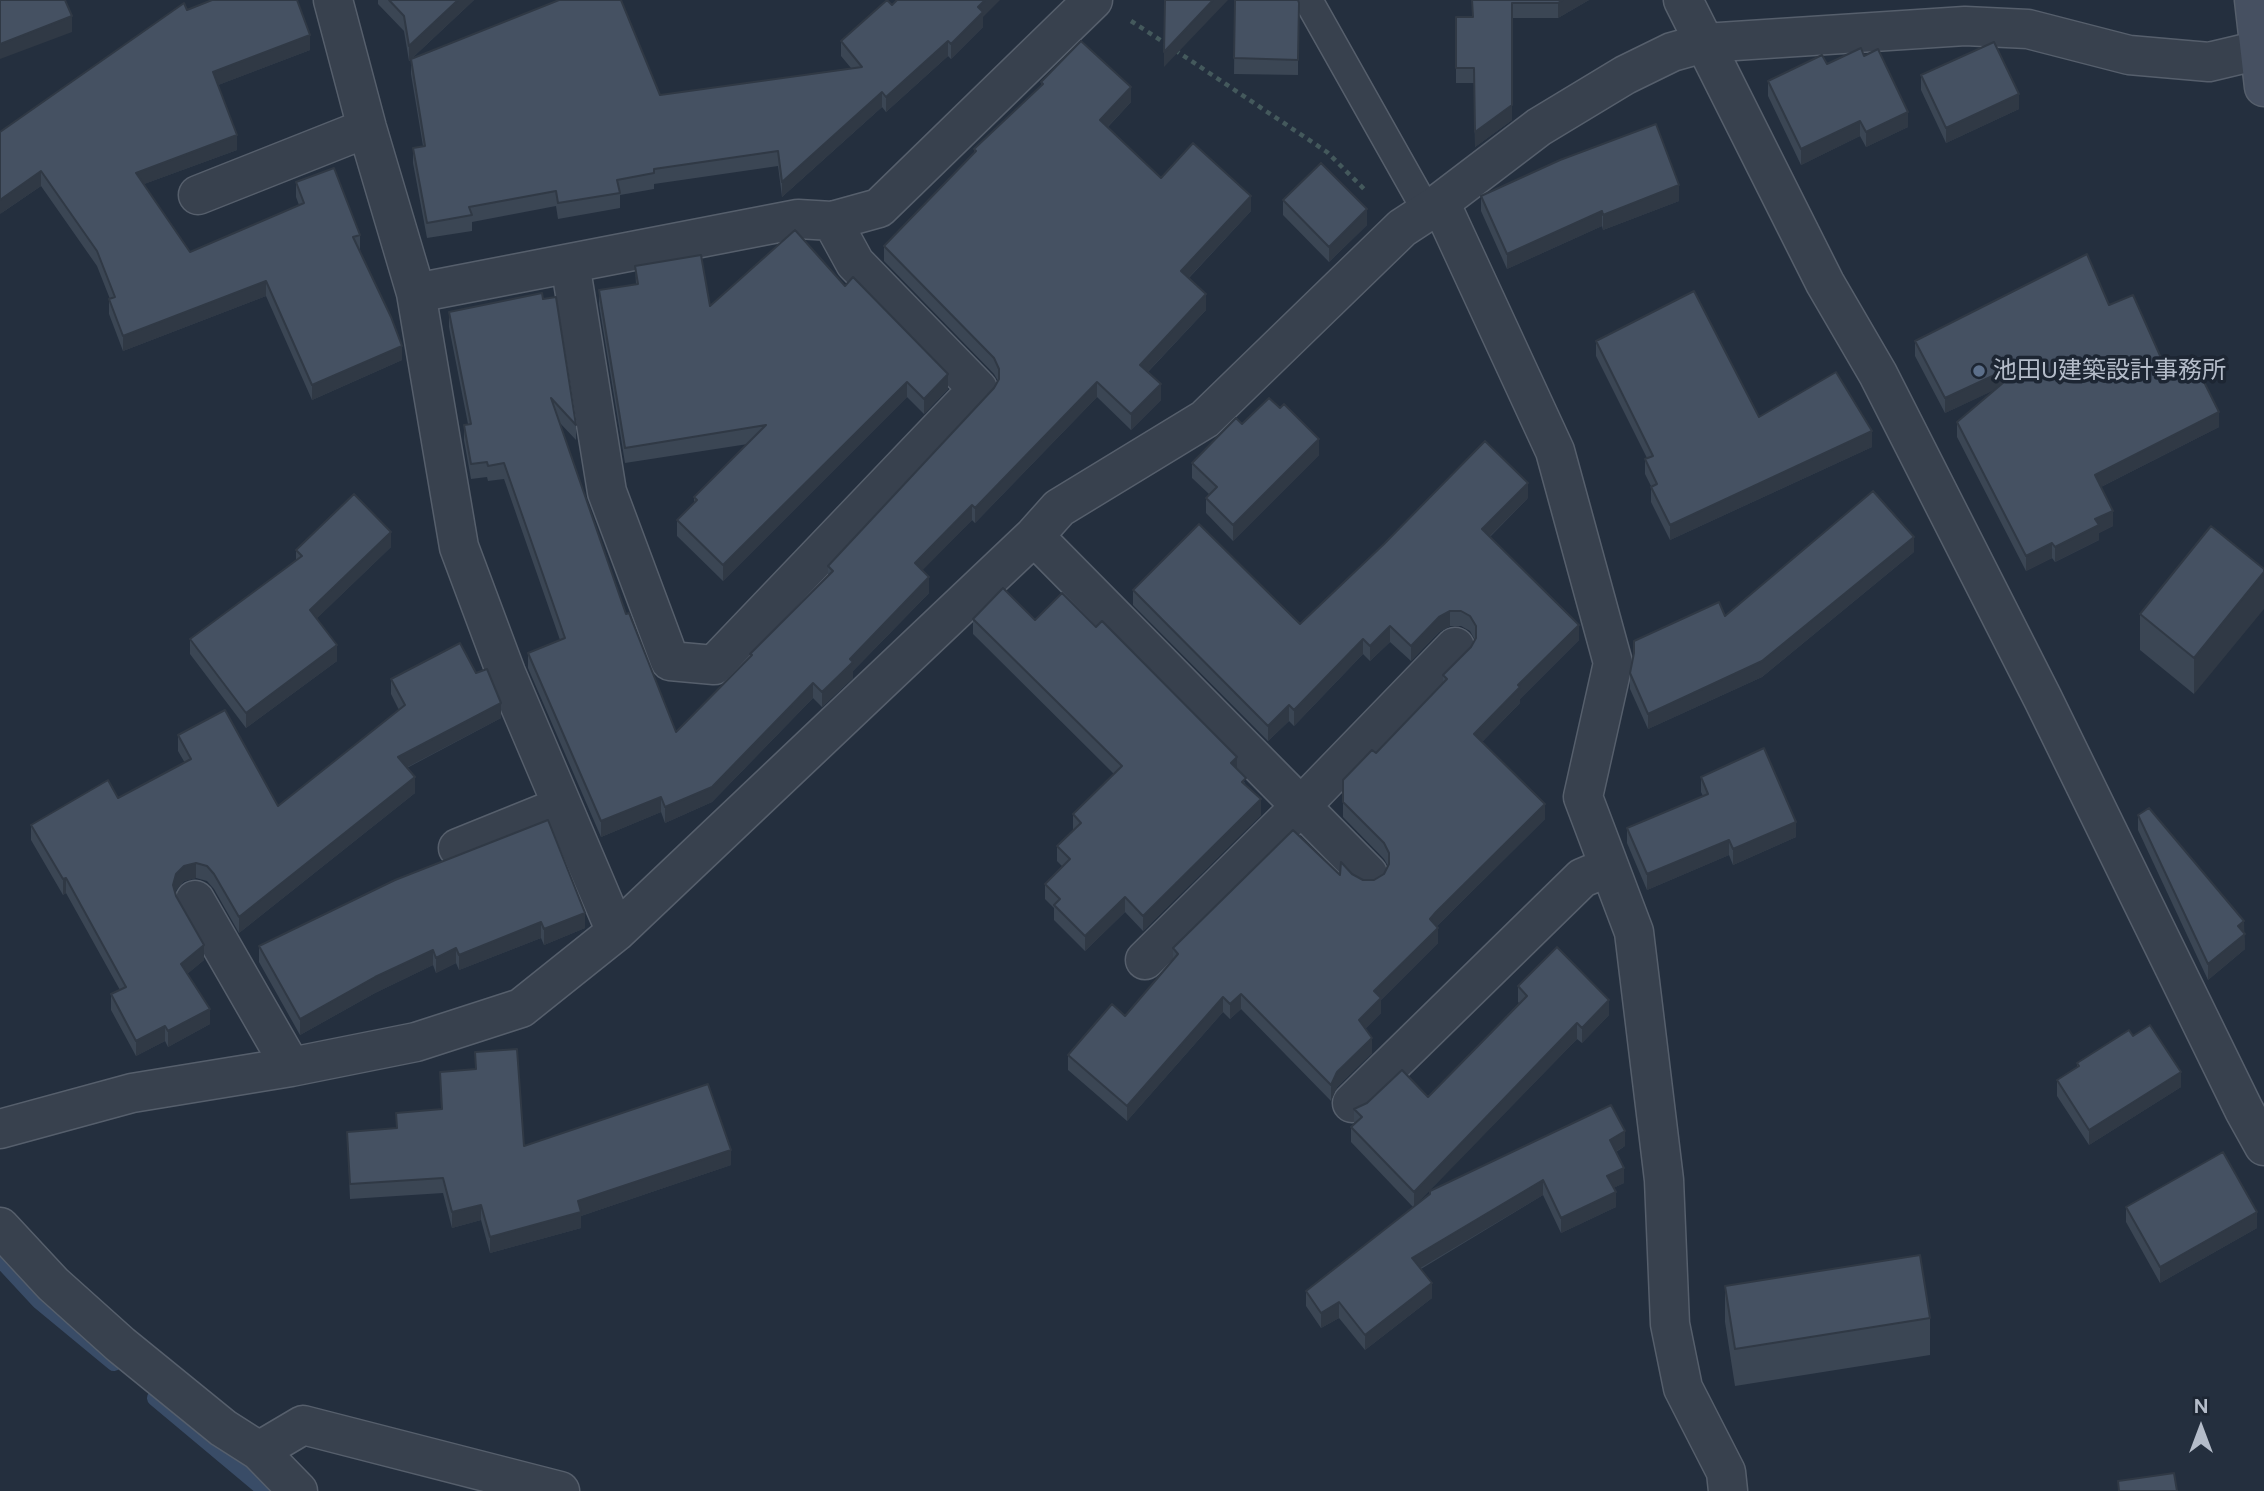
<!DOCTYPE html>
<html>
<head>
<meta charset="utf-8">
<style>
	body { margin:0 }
	#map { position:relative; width:2264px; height:1491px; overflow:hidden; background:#242f3e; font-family:Figtree,sans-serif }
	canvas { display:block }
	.north { position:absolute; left:2166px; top:1393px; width:70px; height:70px; -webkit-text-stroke:5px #1d2633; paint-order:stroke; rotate:0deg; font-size:19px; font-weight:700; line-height:28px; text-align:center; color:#b4bcc9 }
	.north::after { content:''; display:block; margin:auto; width:24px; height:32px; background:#b4bcc9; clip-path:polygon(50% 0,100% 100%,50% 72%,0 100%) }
</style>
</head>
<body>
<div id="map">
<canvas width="2264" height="1491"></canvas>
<div class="north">N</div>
</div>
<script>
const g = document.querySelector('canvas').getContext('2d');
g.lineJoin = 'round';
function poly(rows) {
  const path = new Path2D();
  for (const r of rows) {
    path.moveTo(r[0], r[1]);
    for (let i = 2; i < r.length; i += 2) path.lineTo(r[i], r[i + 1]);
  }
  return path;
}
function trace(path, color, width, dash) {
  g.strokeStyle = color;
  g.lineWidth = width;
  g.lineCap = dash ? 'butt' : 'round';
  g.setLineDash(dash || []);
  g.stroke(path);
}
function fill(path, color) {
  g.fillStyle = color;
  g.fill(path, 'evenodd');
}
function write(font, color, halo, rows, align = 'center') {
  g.font = font + ' Figtree,"Noto Sans JP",sans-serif';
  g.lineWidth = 7;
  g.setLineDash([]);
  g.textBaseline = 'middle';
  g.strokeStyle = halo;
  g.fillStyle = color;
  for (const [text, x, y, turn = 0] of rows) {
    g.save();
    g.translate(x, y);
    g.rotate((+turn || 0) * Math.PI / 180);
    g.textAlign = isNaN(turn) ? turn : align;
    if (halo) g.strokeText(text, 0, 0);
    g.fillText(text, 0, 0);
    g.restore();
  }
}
const stream = poly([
	[0,1259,39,1301,114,1363],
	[155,1398,266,1491]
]);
const path = poly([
	[1131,21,1168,45],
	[1175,50,1327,152,1367,192]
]);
const lane = poly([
	[1308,0,1419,197,1434,207]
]);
const street = poly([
	[333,0,367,128,416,293,459,547,506,673,616,932],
	[1683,0,1825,283,1878,374,2043,699,2244,1110,2264,1146],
	[198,195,367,128],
	[1434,207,1446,215,1555,451,1613,663,1583,797,1634,932,1664,1180,1670,1324,1683,1388,1726,1472,1728,1491],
	[570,263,607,492,670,661,714,665,978,389,855,263,832,221],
	[416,293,798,219,832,221,879,208,1093,0],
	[1034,536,1368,874],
	[458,848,562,806],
	[195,900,291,1067],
	[1145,960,1301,806,1455,647],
	[1352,1103,1582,878,1608,867],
	[0,1129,132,1093,291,1067,416,1042,521,1008,616,932,1034,536,1059,508,1205,419,1402,228,1434,207,1539,127,1625,75,1672,52,1704,43,1965,26,2028,29,2129,55,2209,62,2264,49],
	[0,1227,53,1284,121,1345,223,1428,259,1451,298,1491],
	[259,1451,303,1425,560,1491]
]);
const secondary = poly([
	[2254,0,2264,87]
]);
const wall = poly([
	[378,0,474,0,409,61,404,31,378,4],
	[1235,0,1298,0,1298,75,1234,74],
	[1472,0,1589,0,1558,18,1512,18,1512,120,1475,147,1474,83,1456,83,1456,17,1472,17],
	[892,5,983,17,983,27,951,59,948,56,886,112,882,107,782,197,778,166,654,184,654,189,620,195,620,208,558,219,556,206,472,222,472,231,427,238,413,163,413,148,423,146,411,74,411,59,660,95,851,68,841,56,841,41],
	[187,10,310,50,218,85,237,150,144,184,190,252,299,205,296,197,296,182,360,235,360,250,402,360,312,400,266,296,123,351,109,314,109,299,110,299,97,266,41,186,0,214],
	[1864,56,1908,127,1866,147,1860,136,1801,165,1768,96,1768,81,1827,64],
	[1921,75,2019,109,1946,143,1921,90],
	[1041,82,1131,102,1108,127,1161,178,1251,211,1189,278,1206,310,1148,372,1161,400,1131,430,1097,397,975,523,972,520,922,570,929,593,853,671,853,678,822,707,813,698,712,802,665,823,661,812,601,837,528,668,528,653,560,640,504,479,488,481,487,477,471,479,464,440,464,425,468,424,449,327,449,312,542,293,576,425,576,440,559,422,626,614,676,732,750,657,750,654,828,576,828,566,994,388,998,381,994,374,884,261,884,246,974,153,974,149,1041,85],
	[1481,196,1679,201,1603,230,1602,226,1507,269,1481,211],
	[1283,200,1367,225,1329,262,1283,215],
	[635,266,710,306,845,286,948,389,924,414,907,397,723,581,677,536,677,520,694,504,694,497,748,444,625,463,599,305,599,290,636,284],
	[2109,305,2170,378,2188,383,2219,427,2101,487,2113,526,2099,533,2099,540,2055,562,2052,558,2026,571,1957,437,1957,422,1996,389,1945,413,1915,356,1915,341],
	[1596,341,1759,417,1872,447,1670,540,1651,502,1651,486,1645,474,1645,459,1647,458,1596,356],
	[1242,424,1319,455,1233,541,1206,513,1206,498,1209,494,1192,478,1192,463],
	[1528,498,1490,537,1579,640,1520,699,1520,703,1482,742,1545,819,1437,926,1438,943,1381,1000,1381,1013,1365,1029,1372,1053,1337,1087,1331,1101,1241,1009,1230,1019,1223,1012,1127,1121,1068,1070,1068,1055,1125,1016,1173,960,1173,948,1340,875,1352,874,1363,880,1374,880,1384,874,1388,866,1384,859,1343,817,1343,780,1376,753,1443,683,1443,675,1471,647,1475,640,1470,631,1461,626,1450,626,1439,632,1411,661,1390,642,1370,661,1363,654,1294,726,1289,721,1268,741,1133,605,1133,590,1300,624],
	[2211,526,2194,694,2140,650,2140,614],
	[391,547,317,618,337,661,246,728,190,654,190,639,296,561,296,550],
	[1914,552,1762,677,1648,729,1630,689,1630,673,1634,655,1634,641,1725,616],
	[973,619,1035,620,1237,769,1246,785,1261,815,1143,931,1125,912,1085,951,1054,920,1054,908,1045,899,1045,884,1062,866,1057,861,1057,846,1073,830,1073,814,1114,774,973,634],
	[476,673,501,718,407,768,415,793,239,933,214,889,207,881,196,878,184,881,176,890,175,892,204,960,187,974,210,1024,168,1047,165,1041,136,1056,111,1010,111,994,120,990,66,893,63,895,31,840,31,825,118,798,185,763,178,751,178,735,278,806,399,710,391,694,391,679],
	[1701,777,1796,837,1733,865,1729,855,1647,890,1627,843,1627,828,1703,796,1701,792],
	[2138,815,2244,933,2245,949,2208,980,2138,830],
	[395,880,585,928,544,945,541,938,459,970,456,963,436,973,433,965,375,993,300,1035,259,962,259,946],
	[1518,986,1609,1015,1582,1043,1577,1039,1415,1205,1625,1146,1616,1152,1624,1183,1613,1188,1616,1207,1561,1233,1543,1195,1421,1269,1432,1298,1365,1350,1339,1318,1321,1328,1306,1306,1306,1291,1413,1207,1351,1142,1351,1127,1354,1124,1354,1109,1367,1103,1428,1097,1519,1003,1518,1002],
	[2133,1036,2181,1087,2089,1145,2057,1096,2057,1080,2077,1067,2077,1063],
	[475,1052,524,1146,731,1165,581,1216,581,1228,490,1253,481,1220,452,1228,443,1193,350,1199,347,1132,396,1128,396,1113,441,1109,440,1072,475,1069],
	[2126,1207,2257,1228,2160,1283,2126,1222],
	[1725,1286,1930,1318,1930,1355,1735,1386,1725,1322]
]);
const shadedWall = poly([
	[458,0,474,0,409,61,409,46],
	[985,0,1000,0,983,17,983,27,951,59,951,44,978,7],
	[1213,0,1228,0,1164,67,1164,52],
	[1563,0,1589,0,1558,18,1558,3],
	[72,16,72,32,0,59,0,44],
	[310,35,310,50,213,87,213,72],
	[948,41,948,56,886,112,886,97],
	[1131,87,1131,102,1100,135,1100,120],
	[882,92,882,107,782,197,782,182],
	[2019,94,2019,109,1946,143,1946,128],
	[1512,105,1512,120,1475,147,1475,132],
	[1908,112,1908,127,1866,147,1866,132],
	[1860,121,1860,136,1801,165,1801,149],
	[237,135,237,150,136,187,136,173],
	[41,171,41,186,0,214,0,200],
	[1679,185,1679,201,1603,230,1603,215],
	[1251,196,1251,211,1181,286,1181,271],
	[1367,209,1367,225,1329,262,1329,247],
	[1602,211,1602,226,1507,269,1507,254],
	[266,281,266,296,123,351,123,336],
	[1206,294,1206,310,1140,380,1140,365],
	[402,346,402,360,312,400,312,385],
	[2014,366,2014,381,1945,413,1945,398],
	[948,374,948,389,924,414,924,399],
	[907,382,907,397,723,581,723,565],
	[1097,382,1097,397,975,523,975,508],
	[1161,384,1161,400,1131,430,1131,414],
	[2219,412,2219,427,2095,490,2095,475],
	[1872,431,1872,447,1670,540,1670,525],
	[1319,439,1319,455,1233,541,1233,525],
	[1528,483,1528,498,1482,544,1482,529],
	[972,505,972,520,915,578,915,563],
	[2113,511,2113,526,2099,533,2099,540,2055,562,2055,547,2095,519],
	[391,532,391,547,310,625,310,610],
	[1914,537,1914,552,1762,677,1648,729,1648,714],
	[2052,543,2052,558,2026,571,2026,556],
	[2264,572,2264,609,2194,694,2194,658],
	[929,577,929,593,853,671,853,678,822,707,822,692,850,659],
	[1450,611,1450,626,1439,632,1411,661,1411,646,1439,617],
	[1579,625,1579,640,1520,699,1520,703,1474,750,1474,734,1518,685],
	[1390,626,1390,642,1370,661,1370,646],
	[1363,639,1363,654,1294,726,1294,710],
	[337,645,337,661,246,728,246,713],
	[813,683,813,698,712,802,665,823,665,807],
	[501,703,501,718,398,772,398,757],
	[1289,705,1289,721,1268,741,1268,726],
	[1237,757,1237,772,1231,763],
	[415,777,415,793,239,933,239,917],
	[661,797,661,812,601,837,601,821],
	[1261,799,1261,815,1143,931,1143,916],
	[1545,804,1545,819,1436,927,1430,919,1436,912],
	[1796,822,1796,837,1733,865,1733,849],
	[1729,840,1729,855,1647,890,1647,874],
	[196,863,196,878,184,881,176,890,173,901,173,885,176,874,184,866],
	[66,878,66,893,63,895,63,879],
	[1125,897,1125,912,1085,951,1085,936],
	[585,913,585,928,544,945,544,929],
	[2244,921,2245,949,2208,980,2208,964,2238,926],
	[541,922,541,938,459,970,459,955],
	[1438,928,1438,943,1381,1000,1381,1013,1359,1035,1359,1020,1374,991],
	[204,945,204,960,181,979,181,964],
	[456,948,456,963,436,973,436,958],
	[433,950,433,965,375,993,300,1035,300,1019,375,977],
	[1241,994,1241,1009,1230,1019,1230,1004],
	[1223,997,1223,1012,1127,1121,1127,1106],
	[1609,1000,1609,1015,1582,1043,1582,1028],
	[210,1009,210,1024,168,1047,168,1031],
	[1577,1023,1577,1039,1414,1207,1414,1192],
	[165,1026,165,1041,136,1056,136,1041],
	[1372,1038,1372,1053,1337,1087,1331,1101,1331,1085,1337,1072],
	[2181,1072,2181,1087,2089,1145,2089,1130],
	[1625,1131,1625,1146,1610,1155,1610,1140],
	[731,1150,731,1165,581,1216,581,1228,490,1253,490,1237,578,1201],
	[1624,1168,1624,1183,1607,1191,1607,1176],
	[1543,1180,1543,1195,1412,1273,1412,1258],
	[1616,1192,1616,1207,1561,1233,1561,1218],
	[481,1205,481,1220,452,1228,452,1212],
	[2257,1212,2257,1228,2160,1283,2160,1267],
	[1432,1283,1432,1298,1365,1350,1365,1335],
	[1339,1302,1339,1318,1321,1328,1321,1313]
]);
const building = poly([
	[0,0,65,0,72,16,0,44,0,0],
	[212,0,297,0,310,35,213,72,237,135,136,173,190,252,304,203,296,182,334,168,360,235,353,237,391,317,402,346,312,385,266,281,123,336,109,299,115,297,97,251,41,171,0,200,0,132,184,3,187,10,212,0],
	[389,0,458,0,409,46,404,16,389,0],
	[559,0,621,0,660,95,862,67,841,41,887,0,892,5,897,0,985,0,978,7,983,12,951,44,948,41,886,97,882,92,782,182,778,151,654,169,654,173,617,180,620,193,558,203,556,191,469,207,472,215,427,223,413,148,425,146,411,59,559,0],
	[1165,0,1213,0,1164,52,1165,0],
	[1235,0,1298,0,1299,3,1298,60,1234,58,1235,0],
	[1472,0,1563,0,1558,3,1512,3,1512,105,1475,132,1474,68,1456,68,1456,17,1473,17,1472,0],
	[1081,41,1131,87,1100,120,1161,178,1193,143,1251,196,1181,271,1206,294,1140,365,1161,384,1131,414,1097,382,975,508,972,505,915,563,929,577,850,659,853,662,822,692,813,683,712,787,665,807,661,797,601,821,528,653,565,638,504,463,488,466,487,462,471,464,464,425,471,424,449,312,542,293,543,299,556,297,576,425,551,398,626,614,629,613,676,732,752,655,750,654,833,571,828,566,994,388,999,379,999,369,994,358,884,246,976,151,974,149,1043,84,1041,82,1081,41],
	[1994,42,2019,94,1946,128,1921,75,1994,42],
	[1861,48,1864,56,1878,49,1908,112,1866,132,1860,121,1801,149,1768,81,1822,55,1827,64,1861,48],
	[1656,124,1679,185,1603,215,1602,211,1507,254,1481,196,1560,160,1656,124],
	[1321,163,1367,209,1329,247,1283,200,1321,163],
	[795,230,845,286,853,277,948,374,924,399,907,382,723,565,677,520,697,500,694,497,766,425,625,448,599,290,638,284,635,266,701,255,710,306,795,230],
	[2087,254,2109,305,2133,295,2170,378,2182,372,2188,383,2201,376,2219,412,2095,475,2113,511,2095,519,2099,525,2055,547,2052,543,2026,556,1957,422,2017,371,2014,366,1945,398,1915,341,2087,254],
	[1694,291,1759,417,1836,372,1872,431,1670,525,1651,487,1657,484,1645,459,1653,456,1596,341,1694,291],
	[1269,398,1280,408,1284,404,1319,439,1233,525,1206,498,1217,487,1192,463,1236,418,1242,424,1269,398],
	[1485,441,1528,483,1482,529,1579,625,1518,685,1520,687,1474,734,1545,804,1436,912,1430,919,1438,928,1374,991,1381,998,1359,1020,1372,1038,1337,1072,1331,1085,1241,994,1230,1004,1223,997,1127,1106,1068,1055,1112,1004,1125,1016,1178,954,1173,948,1293,830,1340,875,1341,862,1352,874,1363,880,1374,880,1384,874,1389,864,1389,853,1384,843,1343,802,1343,780,1372,750,1376,753,1447,679,1443,675,1471,647,1476,638,1476,626,1470,616,1461,611,1450,611,1439,617,1411,646,1390,626,1370,646,1363,639,1294,710,1289,705,1268,726,1133,590,1199,524,1300,624,1384,544,1485,441],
	[1873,491,1914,537,1762,661,1648,714,1630,673,1634,653,1634,641,1719,602,1725,616,1873,491],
	[354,494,391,532,310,610,337,645,246,713,190,639,302,556,296,550,354,494],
	[2211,526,2264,569,2264,572,2194,658,2140,614,2211,526],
	[1003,588,1035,620,1062,593,1096,627,1102,621,1237,757,1231,763,1246,778,1242,782,1261,799,1143,916,1125,897,1085,936,1054,905,1060,899,1045,884,1070,859,1057,846,1081,823,1073,814,1122,766,973,619,1003,588],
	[460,643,476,673,487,669,501,703,398,757,415,777,239,917,214,874,207,866,196,863,184,866,176,874,173,885,176,896,204,945,181,964,210,1009,168,1031,165,1026,136,1041,111,994,126,987,66,878,63,879,31,825,108,780,118,798,191,759,178,735,225,710,278,806,405,705,391,679,460,643],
	[1764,748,1796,822,1733,849,1729,840,1647,874,1627,828,1708,794,1701,777,1764,748],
	[2149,808,2244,921,2238,926,2245,934,2208,964,2138,815,2149,808],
	[548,820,585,913,544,929,541,922,459,955,456,948,436,958,433,950,375,977,300,1019,259,946,395,880,548,820],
	[1557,947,1609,1000,1582,1028,1577,1023,1414,1192,1351,1127,1362,1117,1354,1109,1367,1103,1402,1070,1428,1097,1527,996,1518,986,1557,947],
	[2150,1025,2181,1072,2089,1130,2057,1080,2079,1066,2077,1063,2129,1030,2133,1036,2150,1025],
	[517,1049,524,1146,708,1084,731,1150,578,1201,581,1212,490,1237,481,1205,452,1212,443,1178,350,1184,347,1132,397,1128,396,1113,442,1109,440,1072,476,1069,475,1052,517,1049],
	[1611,1105,1625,1131,1610,1140,1624,1168,1607,1176,1616,1192,1561,1218,1543,1180,1412,1258,1432,1283,1365,1335,1339,1302,1321,1313,1306,1291,1430,1194,1430,1191,1611,1105],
	[2223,1152,2257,1212,2160,1267,2126,1207,2223,1152],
	[1920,1255,1930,1318,1735,1349,1725,1286,1920,1255],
	[2174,1473,2177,1491,2119,1491,2118,1481,2174,1473]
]);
const markers = [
	[1979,371,7,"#5c6f8a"]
];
const poiNames = [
	["池田U建築設計事務所",1993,371]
];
trace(stream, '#394c67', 16);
trace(lane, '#565f6c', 31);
trace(street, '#565f6c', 41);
trace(secondary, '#565f6c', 41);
trace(path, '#44595c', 4.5, [5, 5]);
trace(lane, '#38414e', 28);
trace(street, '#38414e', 38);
trace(secondary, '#465061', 38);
fill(wall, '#3b4654');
fill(shadedWall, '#303945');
fill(building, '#455162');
trace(building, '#303945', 2);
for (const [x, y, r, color] of markers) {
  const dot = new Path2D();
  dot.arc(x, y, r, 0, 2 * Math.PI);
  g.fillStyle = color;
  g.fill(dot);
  trace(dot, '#1d2633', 2.5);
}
write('24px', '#b4bcc9', '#1d2633', poiNames, 'left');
</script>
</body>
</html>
